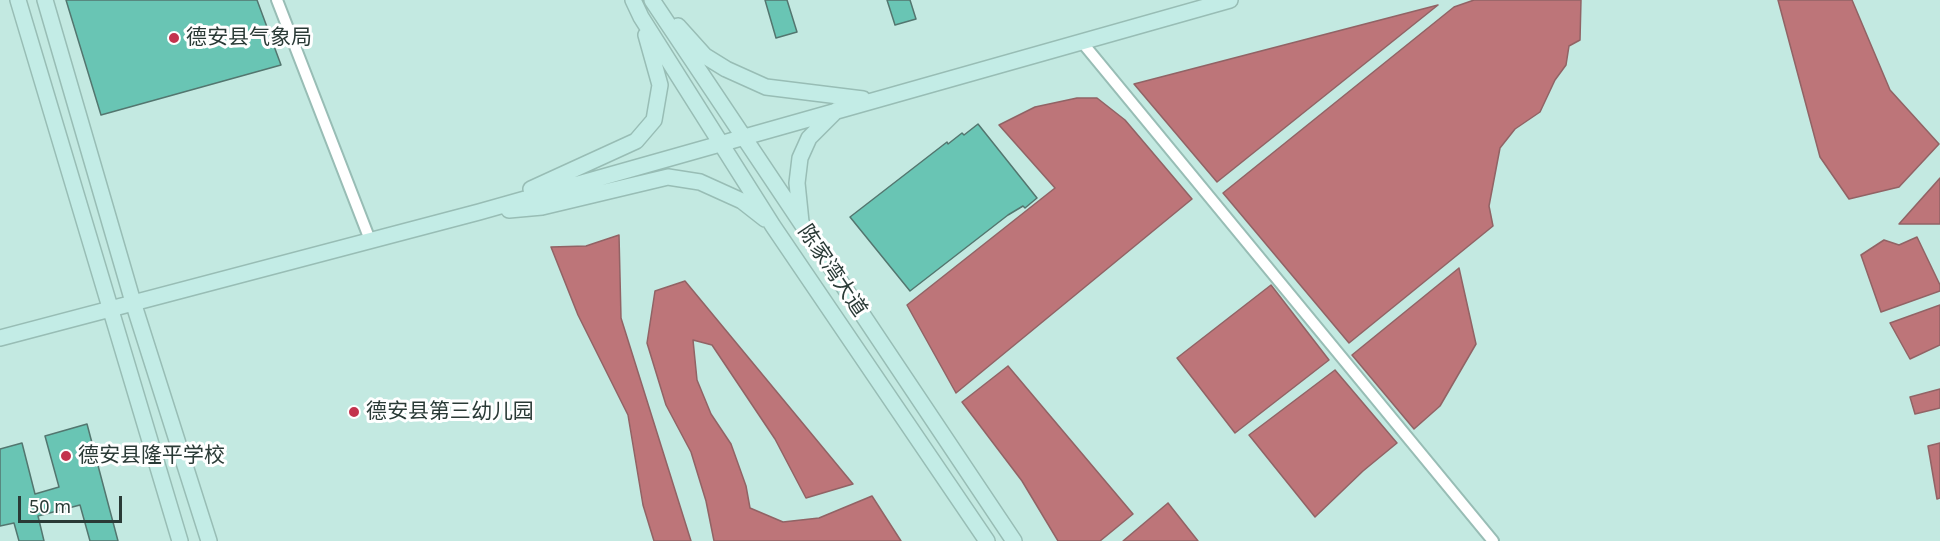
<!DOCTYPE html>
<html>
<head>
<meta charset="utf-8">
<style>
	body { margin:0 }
	#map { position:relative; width:1940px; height:541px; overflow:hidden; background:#c3e9e1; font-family:"Noto Sans",sans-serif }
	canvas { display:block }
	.scale { position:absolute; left:18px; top:496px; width:104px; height:27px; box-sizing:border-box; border:3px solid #2a3a36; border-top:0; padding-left:8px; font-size:18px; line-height:21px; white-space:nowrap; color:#2a3a36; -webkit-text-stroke:4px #fff; paint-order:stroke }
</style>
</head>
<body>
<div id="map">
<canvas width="1940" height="541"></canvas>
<div class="scale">50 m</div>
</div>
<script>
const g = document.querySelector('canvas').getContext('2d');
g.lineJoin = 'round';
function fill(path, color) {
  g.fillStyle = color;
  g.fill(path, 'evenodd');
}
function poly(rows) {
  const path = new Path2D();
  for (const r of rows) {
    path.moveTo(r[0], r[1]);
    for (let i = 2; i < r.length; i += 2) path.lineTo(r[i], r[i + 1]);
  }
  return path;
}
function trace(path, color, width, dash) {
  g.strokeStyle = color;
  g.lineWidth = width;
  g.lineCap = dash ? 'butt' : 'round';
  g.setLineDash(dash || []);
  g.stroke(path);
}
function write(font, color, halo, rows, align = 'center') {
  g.font = font + ' "Noto Sans","Noto Sans SC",sans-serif';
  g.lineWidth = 6;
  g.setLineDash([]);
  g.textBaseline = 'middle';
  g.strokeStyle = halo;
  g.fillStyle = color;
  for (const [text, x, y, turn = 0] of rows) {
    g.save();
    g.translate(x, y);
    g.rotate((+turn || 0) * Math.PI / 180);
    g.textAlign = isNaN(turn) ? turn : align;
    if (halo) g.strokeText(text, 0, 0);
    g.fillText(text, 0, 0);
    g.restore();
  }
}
const water = poly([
	[1474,0,1581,0,1580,40,1569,46,1566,65,1555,80,1540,112,1515,129,1500,148,1489,206,1493,226,1349,343,1223,193,1454,7,1474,0],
	[1778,0,1852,0,1890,90,1939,144,1899,187,1849,199,1820,157,1778,0],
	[1438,5,1217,182,1134,84,1438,5],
	[1077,98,1097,98,1125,120,1192,199,956,393,907,305,1055,188,999,125,1035,107,1077,98],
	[1940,178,1940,224,1899,224,1940,178],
	[619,235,621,318,691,541,654,541,643,505,628,415,578,315,551,247,586,246,619,235],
	[1917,237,1940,285,1940,291,1881,312,1861,255,1884,240,1899,245,1917,237],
	[1459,268,1476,344,1440,406,1414,429,1352,355,1459,268],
	[685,281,853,484,806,498,775,439,712,345,693,340,697,380,711,414,731,444,746,486,750,508,783,522,819,518,872,496,901,541,714,541,706,501,691,452,666,405,647,343,655,291,685,281],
	[1271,285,1329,360,1235,433,1177,358,1271,285],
	[1940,305,1940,345,1910,359,1890,323,1940,305],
	[1008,366,1133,514,1100,541,1058,541,1022,481,962,402,1008,366],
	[1335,370,1397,443,1363,471,1315,517,1249,435,1335,370],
	[1940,389,1940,408,1915,414,1910,397,1940,389],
	[1940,443,1940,498,1937,499,1928,446,1940,443],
	[1168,503,1198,541,1123,541,1168,503]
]);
const building = poly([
	[66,0,257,0,281,65,101,115,66,0],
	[765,0,787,0,797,32,776,38,765,0],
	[887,0,910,0,916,19,895,25,887,0],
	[978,124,1037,198,1025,208,1023,206,1008,215,910,291,850,217,947,142,948,144,962,133,964,135,978,124],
	[87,424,118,541,90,541,80,505,38,516,44,541,19,541,14,523,0,526,0,449,22,443,35,494,59,487,45,436,87,424]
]);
const street = poly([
	[277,0,370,240],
	[1081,41,1493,541]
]);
const secondary = poly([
	[18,0,180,541],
	[45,0,133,302,209,541],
	[633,0,641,17,773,226,987,541],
	[652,0,1014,541],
	[678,26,705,56,726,69,766,87,863,99],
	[531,189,636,141,654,120,660,85,646,35],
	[509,210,542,207,668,177,700,182,742,201,765,219],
	[801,222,797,183,800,158,809,138,837,110],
	[0,338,479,212,1230,0]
]);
const markers = [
	[174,38,6,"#c3334d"],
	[354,412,6,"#c3334d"],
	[66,456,6,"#c3334d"]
];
const poiNames = [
	["德安县气象局",186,38],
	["德安县第三幼儿园",366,412],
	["德安县隆平学校",78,456]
];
const streetNames = [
	["陈家湾大道",832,271,56]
];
fill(water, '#bd7579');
trace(water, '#916365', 1.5);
fill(building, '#69c5b4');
trace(building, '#53766f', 1.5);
trace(street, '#98bdb5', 14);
trace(secondary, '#98bdb5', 18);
trace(street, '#fff', 10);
trace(secondary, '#c3ece6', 15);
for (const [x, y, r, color] of markers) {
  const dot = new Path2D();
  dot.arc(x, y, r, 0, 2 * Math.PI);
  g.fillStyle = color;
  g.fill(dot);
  trace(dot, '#fff', 2);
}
write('21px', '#2a3a36', '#fff', poiNames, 'left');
write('21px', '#2a3a36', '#fff', streetNames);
</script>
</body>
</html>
